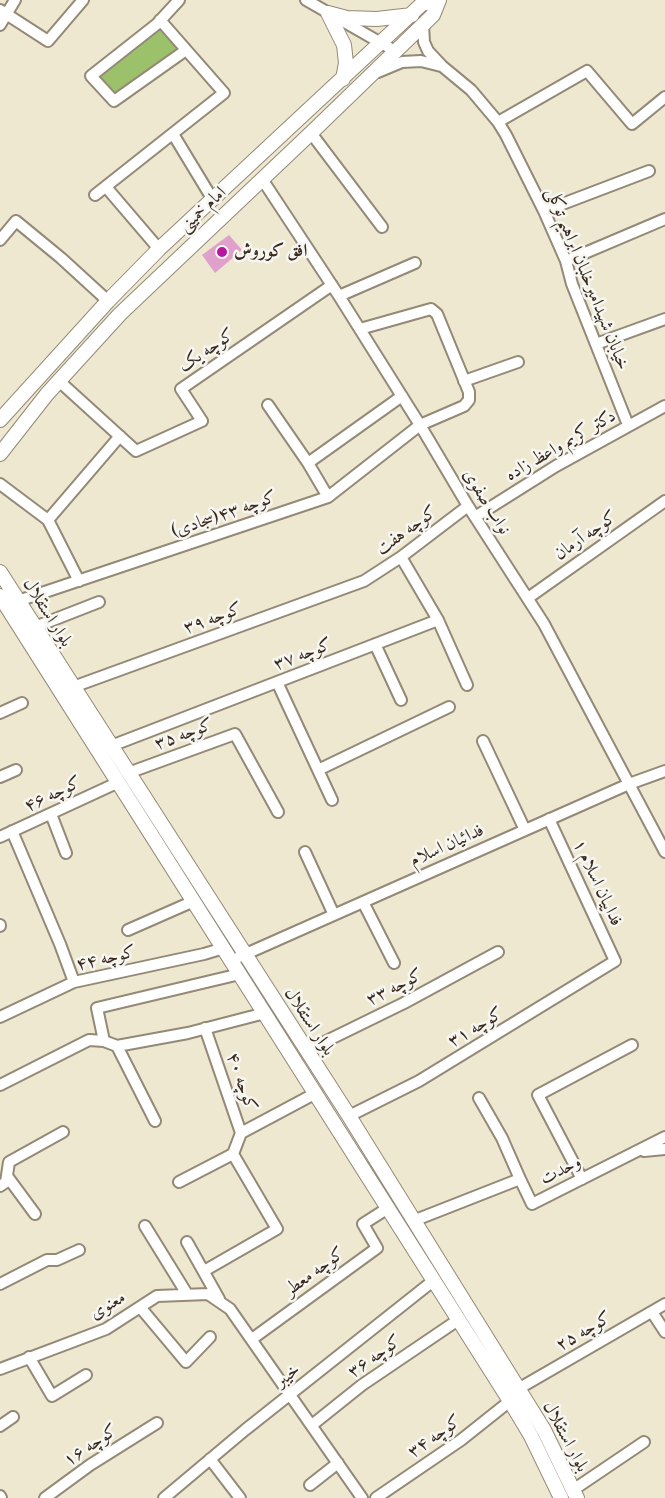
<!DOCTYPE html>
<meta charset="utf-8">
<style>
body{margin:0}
canvas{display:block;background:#eee8d0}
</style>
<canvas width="665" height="1498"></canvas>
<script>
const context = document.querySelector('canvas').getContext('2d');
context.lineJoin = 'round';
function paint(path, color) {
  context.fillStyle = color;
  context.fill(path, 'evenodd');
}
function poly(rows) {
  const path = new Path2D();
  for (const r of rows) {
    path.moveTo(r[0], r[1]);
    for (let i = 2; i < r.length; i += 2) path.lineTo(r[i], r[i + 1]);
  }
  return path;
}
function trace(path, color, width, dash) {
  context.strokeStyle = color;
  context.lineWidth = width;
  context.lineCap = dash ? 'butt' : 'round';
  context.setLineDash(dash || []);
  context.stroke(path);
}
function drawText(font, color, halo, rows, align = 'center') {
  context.font = font + ' "Libre Bodoni",Amiri,serif';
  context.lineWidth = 5;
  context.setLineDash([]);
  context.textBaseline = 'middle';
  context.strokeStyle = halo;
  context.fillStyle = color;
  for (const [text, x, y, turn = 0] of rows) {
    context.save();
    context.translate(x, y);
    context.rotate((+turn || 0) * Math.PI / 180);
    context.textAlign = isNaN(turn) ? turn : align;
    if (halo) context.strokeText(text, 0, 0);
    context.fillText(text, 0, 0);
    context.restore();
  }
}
paint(poly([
 [157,24,186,50,114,101,91,76]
]), '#9cc16b');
paint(poly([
 [229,235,242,250,215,273,202,255]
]), '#e0a0cc');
const minor = poly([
 [179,0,157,24,91,76,114,101,186,50],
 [306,0,395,51],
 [0,10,48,41,83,0],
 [0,25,15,0],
 [423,25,424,42,428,51,442,66,471,90,498,122,506,135,544,211,566,261,572,284,628,425],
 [378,72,402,62,421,61,441,66],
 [498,122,587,71,632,124,665,97],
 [311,133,382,227],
 [173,134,213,200],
 [262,179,339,296,420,425,468,506,544,624,665,852],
 [106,187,159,249],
 [95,195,224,93,160,20],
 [544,211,649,171],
 [0,240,16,221,61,258,108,301],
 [566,261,665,219],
 [339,296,415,263],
 [596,344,665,319],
 [59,381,136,451,202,421,181,389,332,285],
 [464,381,518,362],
 [268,405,308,463,328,497],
 [308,463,402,396],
 [0,484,48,520,79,581],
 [475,517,556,466,665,406],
 [48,520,120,436],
 [528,598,665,501],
 [18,601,328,497,420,425,464,406,469,400,469,392,437,314,431,309,360,329],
 [438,620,467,685],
 [35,627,99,602],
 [375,644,401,700],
 [277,682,332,800],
 [73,687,364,581,401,557,468,506],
 [0,713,22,703],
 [483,741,525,830],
 [111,746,438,620,401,557],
 [318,770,449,707],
 [128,773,235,734,278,812],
 [0,777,16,770],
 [51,814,66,853],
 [12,831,60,944,74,982],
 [0,837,119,782],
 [305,852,334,915],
 [363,902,394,963],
 [0,925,0,926],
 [128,930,194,901],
 [239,957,629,784,665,771],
 [0,1017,74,982,204,954,224,948],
 [205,1028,241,1133,316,1093],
 [104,1041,97,1008,240,974],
 [117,1046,155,1121],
 [306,1051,404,1003,498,952],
 [0,1085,89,1040,104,1041,117,1046,188,1033,265,1013],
 [479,1098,502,1138,520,1179],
 [349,1116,419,1081,615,961,549,819],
 [644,1151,665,1149],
 [7,1176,35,1214],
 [582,1179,538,1095,632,1045],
 [179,1182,233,1154],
 [0,1186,6,1182,9,1162,63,1132],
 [413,1221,520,1179,532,1204,665,1137],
 [145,1226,187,1294],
 [187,1242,219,1299],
 [204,1271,277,1229,233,1154,241,1133],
 [0,1284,47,1260,57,1260,79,1250],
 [140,1307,186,1362,210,1337],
 [652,1312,665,1332],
 [252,1339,377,1248,363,1224,388,1208],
 [29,1357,52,1396,86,1375],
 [0,1369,106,1329,157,1296,208,1294,230,1309,362,1498],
 [518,1389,665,1304],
 [312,1425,362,1385,458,1320],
 [0,1426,13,1417],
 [210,1459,240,1498],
 [310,1485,338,1463],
 [573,1490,644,1442],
 [0,1496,1,1498],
 [45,1498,90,1465,157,1423],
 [164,1498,245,1430,433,1281],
 [376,1498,461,1440,510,1401]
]);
const major = poly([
 [328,13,347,18,377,19,412,15],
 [328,13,344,45,346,63,343,79],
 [0,420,108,301,159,249,422,4,435,0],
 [0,454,47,394,120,314,311,133,433,15,439,0],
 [0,572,349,1116,544,1430,577,1498],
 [0,596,510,1401,531,1436,561,1498]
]);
trace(minor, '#948977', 14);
trace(major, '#948977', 16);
trace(minor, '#fff', 10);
trace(major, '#fff', 14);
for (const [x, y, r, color] of [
 [222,252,6,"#b5179e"]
]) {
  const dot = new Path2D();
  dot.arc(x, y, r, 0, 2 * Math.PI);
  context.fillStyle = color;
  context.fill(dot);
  trace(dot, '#f6f6f2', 2);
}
drawText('18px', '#3b2a1e', '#f6f6f2', [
 ["امام خمینی",203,210,-43],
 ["خیابان شهیدامیرخلبان ابراهیم توکلی",587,279,68],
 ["کوچه یک",207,351,-34],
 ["دکتر کریم واعظ زاده",561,446,-30],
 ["نواب صفوی",486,502,58],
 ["کوچه ۴۳(سجادی)",224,515,-19],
 ["کوچه هفت",407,531,-36],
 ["کوچه آرمان",586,536,-35],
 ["بلوار استقلال",47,613,58],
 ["کوچه ۳۹",213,619,-20],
 ["کوچه ۳۷",303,655,-21],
 ["کوچه ۳۵",184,735,-20],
 ["کوچه ۴۶",53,795,-25],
 ["فدائیان اسلام",447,846,-24],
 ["فداییان اسلام ۱",597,883,65],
 ["کوچه ۴۴",106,959,-13],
 ["کوچه ۳۳",395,988,-27],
 ["بلوار استقلال",309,1022,57],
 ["کوچه ۳۱",476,1028,-31],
 ["کوچه ۴۰",241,1082,71],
 ["وحدت",561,1171,-27],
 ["کوچه معطر",315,1272,-36],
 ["معنوی",108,1306,-30],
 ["کوچه ۲۵",584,1332,-30],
 ["کوچه ۳۶",375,1357,-35],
 ["خیبر",288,1376,-39],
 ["کوچه ۳۴",435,1437,-35],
 ["بلوار استقلال",565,1437,62],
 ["کوچه ۱۶",91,1446,-34]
]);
drawText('bold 18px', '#3b2a1e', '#f6f6f2', [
 ["افق کوروش",234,252]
], 'left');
</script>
